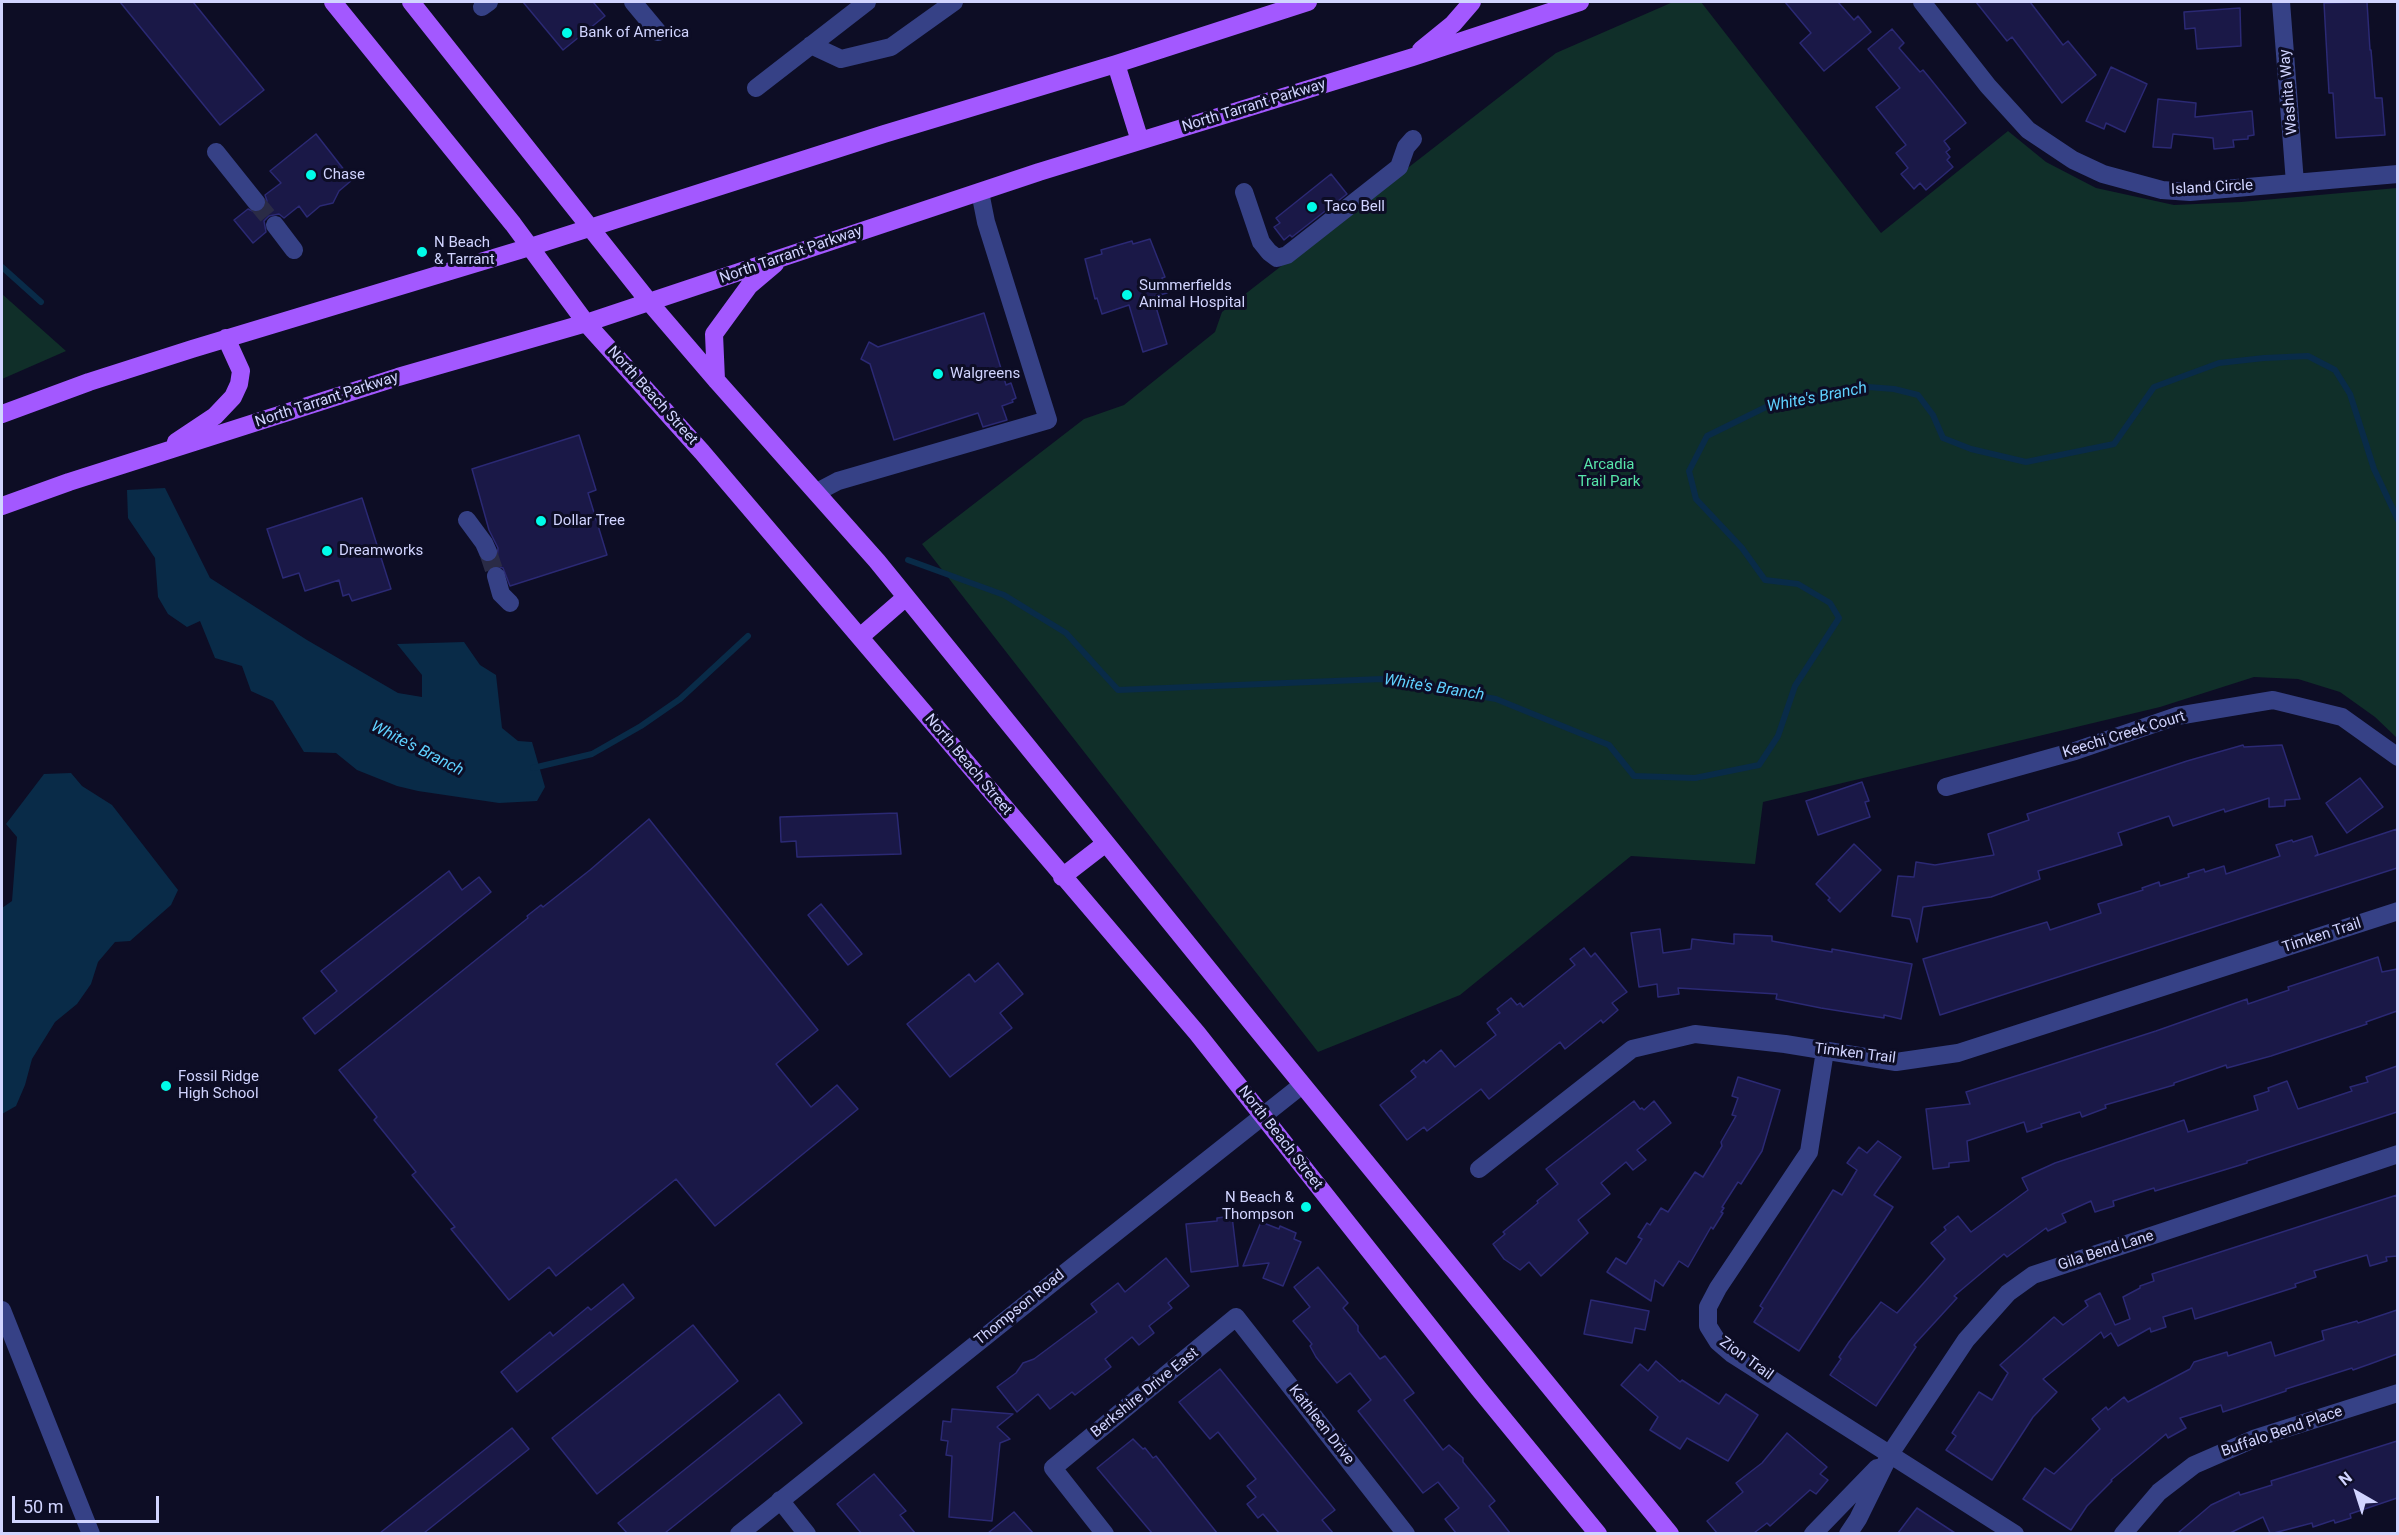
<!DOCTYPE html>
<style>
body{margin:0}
#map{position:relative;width:2399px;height:1535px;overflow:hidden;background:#0d0d25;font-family:Roboto,sans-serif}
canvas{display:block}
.frame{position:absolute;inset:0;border:3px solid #d1d4ff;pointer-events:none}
.north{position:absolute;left:2327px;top:1463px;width:60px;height:60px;-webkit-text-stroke:4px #0d0d25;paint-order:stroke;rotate:321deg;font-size:16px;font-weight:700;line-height:24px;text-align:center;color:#d1d4ff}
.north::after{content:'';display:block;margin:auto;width:21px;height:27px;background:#d1d4ff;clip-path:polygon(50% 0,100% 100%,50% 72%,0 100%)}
.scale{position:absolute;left:12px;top:1496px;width:147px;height:27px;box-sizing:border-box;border:3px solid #d1d4ff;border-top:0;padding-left:8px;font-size:18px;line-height:21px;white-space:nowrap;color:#d1d4ff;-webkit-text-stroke:4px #0d0d25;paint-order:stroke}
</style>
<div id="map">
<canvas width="2399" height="1535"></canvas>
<div class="frame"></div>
<div class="north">N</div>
<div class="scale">50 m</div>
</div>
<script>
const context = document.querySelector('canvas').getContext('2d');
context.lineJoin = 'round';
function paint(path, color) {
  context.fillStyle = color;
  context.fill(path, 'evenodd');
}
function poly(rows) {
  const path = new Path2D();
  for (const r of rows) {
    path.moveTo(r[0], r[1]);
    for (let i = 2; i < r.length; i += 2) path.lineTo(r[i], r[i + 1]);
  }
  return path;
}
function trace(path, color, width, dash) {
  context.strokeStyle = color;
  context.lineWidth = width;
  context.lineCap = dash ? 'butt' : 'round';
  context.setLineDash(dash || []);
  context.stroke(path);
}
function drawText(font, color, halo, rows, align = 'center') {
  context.font = font + ' Roboto,sans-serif';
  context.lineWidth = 6;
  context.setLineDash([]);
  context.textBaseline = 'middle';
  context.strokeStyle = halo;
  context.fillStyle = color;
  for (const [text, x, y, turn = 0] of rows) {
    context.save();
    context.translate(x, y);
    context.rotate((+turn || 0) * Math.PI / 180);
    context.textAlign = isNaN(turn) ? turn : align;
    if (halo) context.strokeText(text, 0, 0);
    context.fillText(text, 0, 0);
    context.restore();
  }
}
paint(poly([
 [1673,2,1701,2,1881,233,2008,131,2046,162,2096,188,2174,205,2241,202,2397,188,2397,738,2375,717,2340,692,2298,679,2254,677,2160,707,1763,802,1755,864,1631,856,1460,995,1318,1052,922,544,1084,419,1124,405,1215,332,1222,312,1556,53],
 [2,294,66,351,2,379]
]), '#102f29');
paint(poly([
 [165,488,210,578,307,640,398,693,422,697,422,675,397,644,464,642,480,665,496,675,502,728,518,741,532,742,545,787,537,801,499,803,418,791,397,786,357,770,336,753,304,752,273,701,251,691,242,666,215,658,200,621,187,627,168,614,158,597,155,558,128,518,127,490],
 [71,773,82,786,112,805,178,890,171,905,130,941,115,942,98,962,91,984,77,1004,55,1022,32,1059,25,1085,16,1106,2,1114,2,938,3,936,2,908,12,901,17,837,6,824,44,774]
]), '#092b48');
trace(poly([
 [2,267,41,302],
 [908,560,1004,595,1066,633,1118,690,1382,679,1496,699,1609,745,1634,776,1695,778,1759,765,1778,736,1795,686,1839,618,1830,603,1798,584,1765,580,1742,548,1696,499,1689,471,1707,436,1768,406,1868,387,1894,389,1918,395,1933,415,1943,438,1971,449,2026,462,2114,444,2154,387,2219,363,2264,358,2308,356,2335,370,2350,394,2374,469,2398,520],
 [533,768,592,754,641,726,680,699,748,636]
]), '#092b48', 6);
const building = poly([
 [120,2,193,2,264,90,220,125,120,2],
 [523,2,593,2,605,16,563,50,523,2],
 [1785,2,1838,2,1854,20,1858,16,1871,32,1824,71,1800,43,1811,33,1785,2],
 [1976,2,2030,2,2063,45,2068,41,2096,75,2062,103,2012,37,2007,41,1976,2],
 [2367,2,2370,50,2371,50,2375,98,2382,98,2385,135,2336,138,2333,93,2329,93,2324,3,2367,2],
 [2240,8,2241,46,2197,49,2195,28,2185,29,2184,12,2240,8],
 [1892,29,1904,43,1899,48,1920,72,1923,70,1928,76,1966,123,1944,141,1950,149,1946,152,1950,157,1947,160,1953,167,1926,190,1920,183,1914,189,1901,174,1908,168,1896,153,1906,145,1876,107,1900,88,1868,49,1892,29],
 [2111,67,2147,84,2125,132,2106,123,2104,129,2086,121,2111,67],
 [2158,99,2196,103,2195,117,2252,111,2254,135,2248,136,2248,139,2233,140,2234,147,2214,149,2213,138,2173,134,2171,148,2153,147,2158,99],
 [316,134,352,180,339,191,333,203,320,206,307,217,299,206,284,218,279,214,269,216,264,221,266,232,253,243,234,220,248,209,257,213,263,210,267,201,265,195,281,183,270,171,316,134],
 [1331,174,1347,194,1292,237,1290,235,1284,240,1274,227,1280,223,1276,218,1331,174],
 [1150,239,1165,277,1162,278,1167,293,1153,297,1167,344,1143,352,1129,305,1102,314,1097,298,1095,299,1085,259,1102,254,1101,250,1132,241,1133,244,1150,239],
 [984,313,1006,385,1011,383,1016,398,1012,400,1013,402,1002,406,1007,420,983,427,978,413,894,440,870,364,861,359,869,342,878,347,984,313],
 [579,435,596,490,588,493,607,555,510,586,503,568,494,565,487,569,485,563,492,562,497,559,498,548,489,530,472,469,579,435],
 [362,498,391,589,352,601,349,594,343,596,339,580,305,591,299,573,283,578,267,529,362,498],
 [2243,745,2244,747,2282,745,2300,799,2285,800,2285,806,2269,807,2269,798,2225,812,2224,809,2173,826,2169,816,2118,833,2122,845,2038,871,2040,879,1991,897,1923,907,1917,942,1910,919,1892,916,1898,876,1914,877,1916,862,1935,865,1994,855,1988,834,2029,820,2027,814,2187,761,2243,745],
 [2360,778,2383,807,2347,833,2326,803,2360,778],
 [1862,782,1869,801,1865,802,1870,817,1818,835,1806,801,1862,782],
 [897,813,901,854,797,857,796,841,781,842,780,817,897,813],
 [649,819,818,1030,776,1064,811,1107,837,1085,858,1109,715,1226,676,1179,556,1276,549,1267,509,1300,451,1229,455,1227,412,1175,416,1172,374,1120,377,1117,339,1070,528,918,527,916,541,905,543,907,590,870,649,819],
 [2397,829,2397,868,1940,1015,1923,959,2047,922,2050,930,2101,913,2098,904,2143,890,2142,888,2159,882,2160,886,2189,877,2188,874,2204,869,2205,872,2224,866,2226,874,2280,856,2276,845,2292,840,2293,842,2312,836,2318,854,2315,856,2397,829],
 [1854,844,1881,870,1840,912,1828,900,1830,898,1816,884,1854,844],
 [449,871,462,890,479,877,491,892,315,1034,303,1018,337,991,321,971,449,871],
 [821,904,862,954,848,965,808,915,821,904],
 [1660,929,1663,953,1691,949,1692,939,1734,944,1734,934,1772,936,1772,941,1832,952,1832,949,1912,964,1901,1019,1884,1015,1884,1018,1821,1008,1776,999,1777,994,1678,988,1679,994,1658,997,1657,984,1639,987,1631,933,1660,929],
 [1584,948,1591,957,1595,953,1627,992,1612,1003,1618,1010,1603,1023,1601,1020,1565,1049,1560,1042,1489,1099,1481,1089,1427,1131,1424,1127,1407,1140,1380,1105,1416,1077,1411,1071,1424,1060,1426,1063,1441,1050,1455,1067,1496,1035,1487,1023,1500,1013,1497,1009,1511,998,1517,1005,1520,1003,1523,1007,1575,965,1570,959,1584,948],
 [2378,957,2382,972,2397,969,2397,1011,2366,1022,2367,1024,2271,1056,2227,1068,2226,1065,2174,1083,2174,1085,2105,1105,2106,1108,2082,1117,2080,1112,2041,1124,2042,1127,2027,1132,2024,1122,1967,1141,1969,1161,1949,1163,1949,1167,1933,1169,1926,1109,1970,1104,1966,1092,2156,1031,2247,999,2248,1004,2289,990,2288,987,2378,957],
 [998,963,1023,994,1000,1013,1012,1028,950,1077,907,1024,969,974,975,982,998,963],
 [2397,1066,2397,1112,2247,1161,2247,1163,2155,1191,2154,1188,2113,1201,2114,1206,2095,1212,2091,1201,2062,1214,2066,1222,2048,1231,2046,1228,2007,1257,2004,1254,1954,1296,1957,1298,1914,1345,1916,1347,1876,1406,1830,1375,1841,1359,1839,1357,1849,1342,1881,1302,1897,1313,1945,1259,1931,1243,1946,1230,1944,1227,1958,1216,1971,1232,2028,1190,2022,1178,2055,1163,2184,1120,2188,1132,2258,1110,2254,1096,2269,1091,2268,1088,2287,1081,2298,1109,2352,1091,2350,1087,2368,1082,2366,1077,2397,1066],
 [1738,1077,1780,1090,1762,1151,1741,1184,1738,1182,1722,1207,1724,1208,1721,1212,1723,1213,1713,1229,1711,1227,1688,1267,1679,1261,1663,1286,1655,1280,1651,1301,1607,1272,1616,1258,1626,1264,1642,1239,1638,1237,1647,1223,1650,1225,1661,1208,1668,1212,1695,1172,1703,1177,1722,1146,1721,1142,1736,1116,1732,1115,1738,1098,1732,1096,1738,1077],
 [1634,1101,1640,1109,1642,1108,1644,1110,1654,1101,1671,1123,1637,1150,1646,1160,1633,1170,1626,1162,1601,1183,1610,1194,1578,1220,1588,1233,1541,1276,1529,1262,1520,1270,1504,1259,1493,1244,1505,1234,1503,1232,1538,1203,1537,1201,1558,1184,1546,1169,1634,1101],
 [1878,1141,1901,1157,1874,1195,1893,1207,1799,1351,1754,1322,1763,1308,1760,1306,1833,1190,1842,1195,1857,1170,1847,1163,1859,1147,1867,1153,1878,1141],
 [2397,1195,2397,1256,2386,1257,2387,1261,2370,1266,2367,1255,2314,1271,2316,1277,2295,1284,2296,1287,2195,1319,2192,1308,2163,1317,2166,1327,2151,1332,2150,1328,2118,1346,2111,1333,2104,1338,2101,1332,2043,1379,2057,1392,2033,1417,1992,1480,1946,1450,1956,1436,1952,1433,1979,1392,1992,1400,2008,1373,2000,1365,2054,1317,2063,1325,2088,1306,2085,1301,2100,1293,2115,1325,2130,1319,2123,1297,2140,1288,2140,1286,2154,1281,2152,1274,2397,1195],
 [1232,1216,1238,1266,1191,1272,1186,1224,1217,1221,1217,1218,1232,1216],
 [1261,1222,1279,1229,1280,1226,1296,1233,1294,1239,1301,1242,1283,1286,1263,1278,1269,1263,1243,1266,1261,1222],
 [1166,1258,1189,1286,1168,1303,1172,1308,1149,1326,1154,1333,1139,1345,1132,1337,1105,1359,1111,1367,1075,1395,1072,1392,1050,1409,1038,1394,1017,1412,997,1387,1016,1373,1023,1363,1034,1359,1097,1312,1091,1304,1118,1283,1125,1292,1166,1258],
 [1318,1267,1348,1303,1343,1308,1358,1326,1358,1331,1380,1359,1385,1356,1414,1393,1404,1400,1443,1450,1449,1445,1463,1458,1463,1462,1495,1501,1489,1506,1510,1533,1456,1533,1445,1519,1459,1508,1438,1482,1423,1493,1358,1411,1371,1400,1350,1373,1337,1383,1316,1357,1310,1346,1312,1344,1293,1321,1310,1307,1294,1287,1318,1267],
 [623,1284,634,1298,517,1392,501,1372,550,1332,553,1336,588,1307,591,1310,623,1284],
 [1591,1300,1649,1311,1645,1330,1635,1328,1632,1343,1584,1334,1591,1300],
 [2397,1310,2397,1354,2370,1364,2353,1370,2352,1368,2286,1389,2286,1391,2223,1412,2221,1405,2180,1418,2186,1428,2168,1438,2166,1434,2111,1480,2112,1481,2087,1506,2071,1530,2023,1499,2045,1468,2054,1474,2100,1429,2092,1419,2106,1407,2108,1410,2124,1397,2128,1402,2190,1369,2194,1362,2227,1352,2228,1356,2271,1342,2275,1356,2324,1340,2322,1331,2357,1321,2358,1323,2397,1310],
 [693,1325,738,1381,597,1494,552,1438,693,1325],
 [1656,1361,1680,1382,1682,1380,1719,1404,1726,1394,1758,1415,1728,1461,1687,1438,1680,1449,1650,1430,1658,1417,1621,1385,1640,1364,1648,1371,1656,1361],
 [1220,1369,1335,1510,1322,1520,1333,1533,1279,1533,1263,1514,1258,1518,1247,1504,1256,1497,1247,1486,1256,1479,1218,1432,1210,1439,1179,1402,1220,1369],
 [779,1394,802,1423,665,1533,627,1533,618,1523,779,1394],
 [952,1409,1013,1414,997,1427,1010,1439,1000,1443,992,1521,949,1517,952,1456,946,1455,948,1441,941,1440,943,1421,951,1422,952,1409],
 [512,1428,529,1449,424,1533,380,1533,512,1428],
 [1787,1433,1827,1467,1820,1474,1828,1480,1816,1494,1810,1490,1770,1526,1767,1523,1754,1533,1717,1533,1707,1521,1743,1492,1736,1483,1762,1463,1787,1433],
 [1133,1439,1143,1449,1145,1448,1153,1458,1156,1456,1217,1533,1152,1533,1097,1468,1133,1439],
 [2397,1441,2397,1498,2350,1514,2351,1518,2335,1523,2334,1520,2313,1527,2312,1523,2274,1533,2270,1533,2263,1517,2230,1533,2178,1533,2211,1505,2239,1492,2240,1495,2272,1485,2271,1481,2397,1441],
 [874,1474,906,1511,900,1515,915,1533,861,1533,837,1504,874,1474],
 [1917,1508,1955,1533,1898,1533,1917,1508],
 [1014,1512,1033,1533,988,1533,1014,1512]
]);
paint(building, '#1a1847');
trace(building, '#2b2974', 1.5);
trace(poly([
 [256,202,275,225],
 [488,552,496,576]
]), '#2a2b46', 18, [18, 9]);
trace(poly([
 [633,2,658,32],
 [1922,2,1988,86,2028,130,2073,160,2103,174,2162,190,2190,192,2398,174],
 [2281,2,2295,183],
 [482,7,489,2],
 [811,45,841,59,891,47,954,2],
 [756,88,867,2],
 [216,152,256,202],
 [1244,192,1261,242,1269,252,1277,258,1287,255,1399,167,1406,147,1413,139],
 [275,225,294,250],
 [817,492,838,481,1048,420,986,222,980,192],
 [467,520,484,543,488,552],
 [496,576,501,594,510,603],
 [1946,787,2075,751,2177,716,2273,700,2342,717,2398,757],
 [1825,1051,1809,1152,1718,1288,1708,1307,1708,1326,1718,1342,1732,1354,2015,1534],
 [1479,1169,1632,1049,1695,1034,1785,1044,1896,1062,1958,1053,2398,911],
 [2,1310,91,1534],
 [780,1500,807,1534],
 [739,1534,1066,1272,1302,1085],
 [1105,1534,1053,1468,1236,1317,1406,1534],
 [1813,1534,1877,1468],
 [1848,1534,1858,1519,1890,1454,1966,1340,2008,1293,2033,1275,2398,1154],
 [2123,1534,2159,1492,2194,1465,2256,1438,2398,1393]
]), '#364186', 18);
trace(poly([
 [333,2,513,224,586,323,702,452,1197,1033,1479,1389,1598,1534],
 [411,2,650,303,716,380,877,561,1252,1023,1670,1534],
 [1421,50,1453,24,1472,2],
 [1116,64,1140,141],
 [716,380,714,334,749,286,775,264],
 [2,414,89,382,192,349,530,247,884,134,1116,64,1308,2],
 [176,442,215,416,233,397,239,384,241,371,226,338],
 [2,506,69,482,398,377,586,323,1039,172,1413,57,1580,2],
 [860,637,906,597],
 [1062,877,1106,843]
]), '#a358ff', 18);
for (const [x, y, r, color] of [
 [567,33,6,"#00fce9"],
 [311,175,6,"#00fce9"],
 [1312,207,6,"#00fce9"],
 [422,252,6,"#00fce9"],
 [1127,295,6,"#00fce9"],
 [938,374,6,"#00fce9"],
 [541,521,6,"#00fce9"],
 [327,551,6,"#00fce9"],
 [166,1086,6,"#00fce9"],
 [1306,1207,6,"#00fce9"]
]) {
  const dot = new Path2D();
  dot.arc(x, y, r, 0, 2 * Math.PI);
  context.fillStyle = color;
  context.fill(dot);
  trace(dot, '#0d0d25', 2);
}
drawText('15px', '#d1d4ff', '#0d0d25', [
 ["Bank of America",579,33],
 ["Chase",323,175],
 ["Taco Bell",1324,207],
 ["N Beach",434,243],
 ["& Tarrant",434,260],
 ["Summerfields",1139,286],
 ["Animal Hospital",1139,303],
 ["Walgreens",950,374],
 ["Dollar Tree",553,521],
 ["Dreamworks",339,551],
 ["Fossil Ridge",178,1077],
 ["High School",178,1094],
 ["N Beach &",1294,1198,"right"],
 ["Thompson",1294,1215,"right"]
], 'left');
drawText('15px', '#d1d4ff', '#0d0d25', [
 ["Washita Way",2289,92,-95],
 ["North Tarrant Parkway",1254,106,-17],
 ["Island Circle",2212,188,-3],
 ["North Tarrant Parkway",791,255,-19],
 ["North Beach Street",652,396,48],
 ["North Tarrant Parkway",327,400,-18],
 ["Keechi Creek Court",2124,735,-17],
 ["North Beach Street",968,765,50],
 ["Timken Trail",2322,936,-18],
 ["Timken Trail",1855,1054,7],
 ["North Beach Street",1280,1138,52],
 ["Gila Bend Lane",2106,1251,-18],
 ["Thompson Road",1020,1308,-39],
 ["Zion Trail",1746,1359,36],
 ["Berkshire Drive East",1145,1393,-39],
 ["Kathleen Drive",1321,1425,52],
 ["Buffalo Bend Place",2282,1432,-19]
]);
drawText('15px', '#57e5a9', '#0d0d25', [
 ["Arcadia",1609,465],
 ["Trail Park",1609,482]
]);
drawText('italic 16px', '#5fd1ff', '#0d0d25', [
 ["White's Branch",1817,398,-11],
 ["White's Branch",1434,688,9],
 ["White's Branch",417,749,27]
]);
</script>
